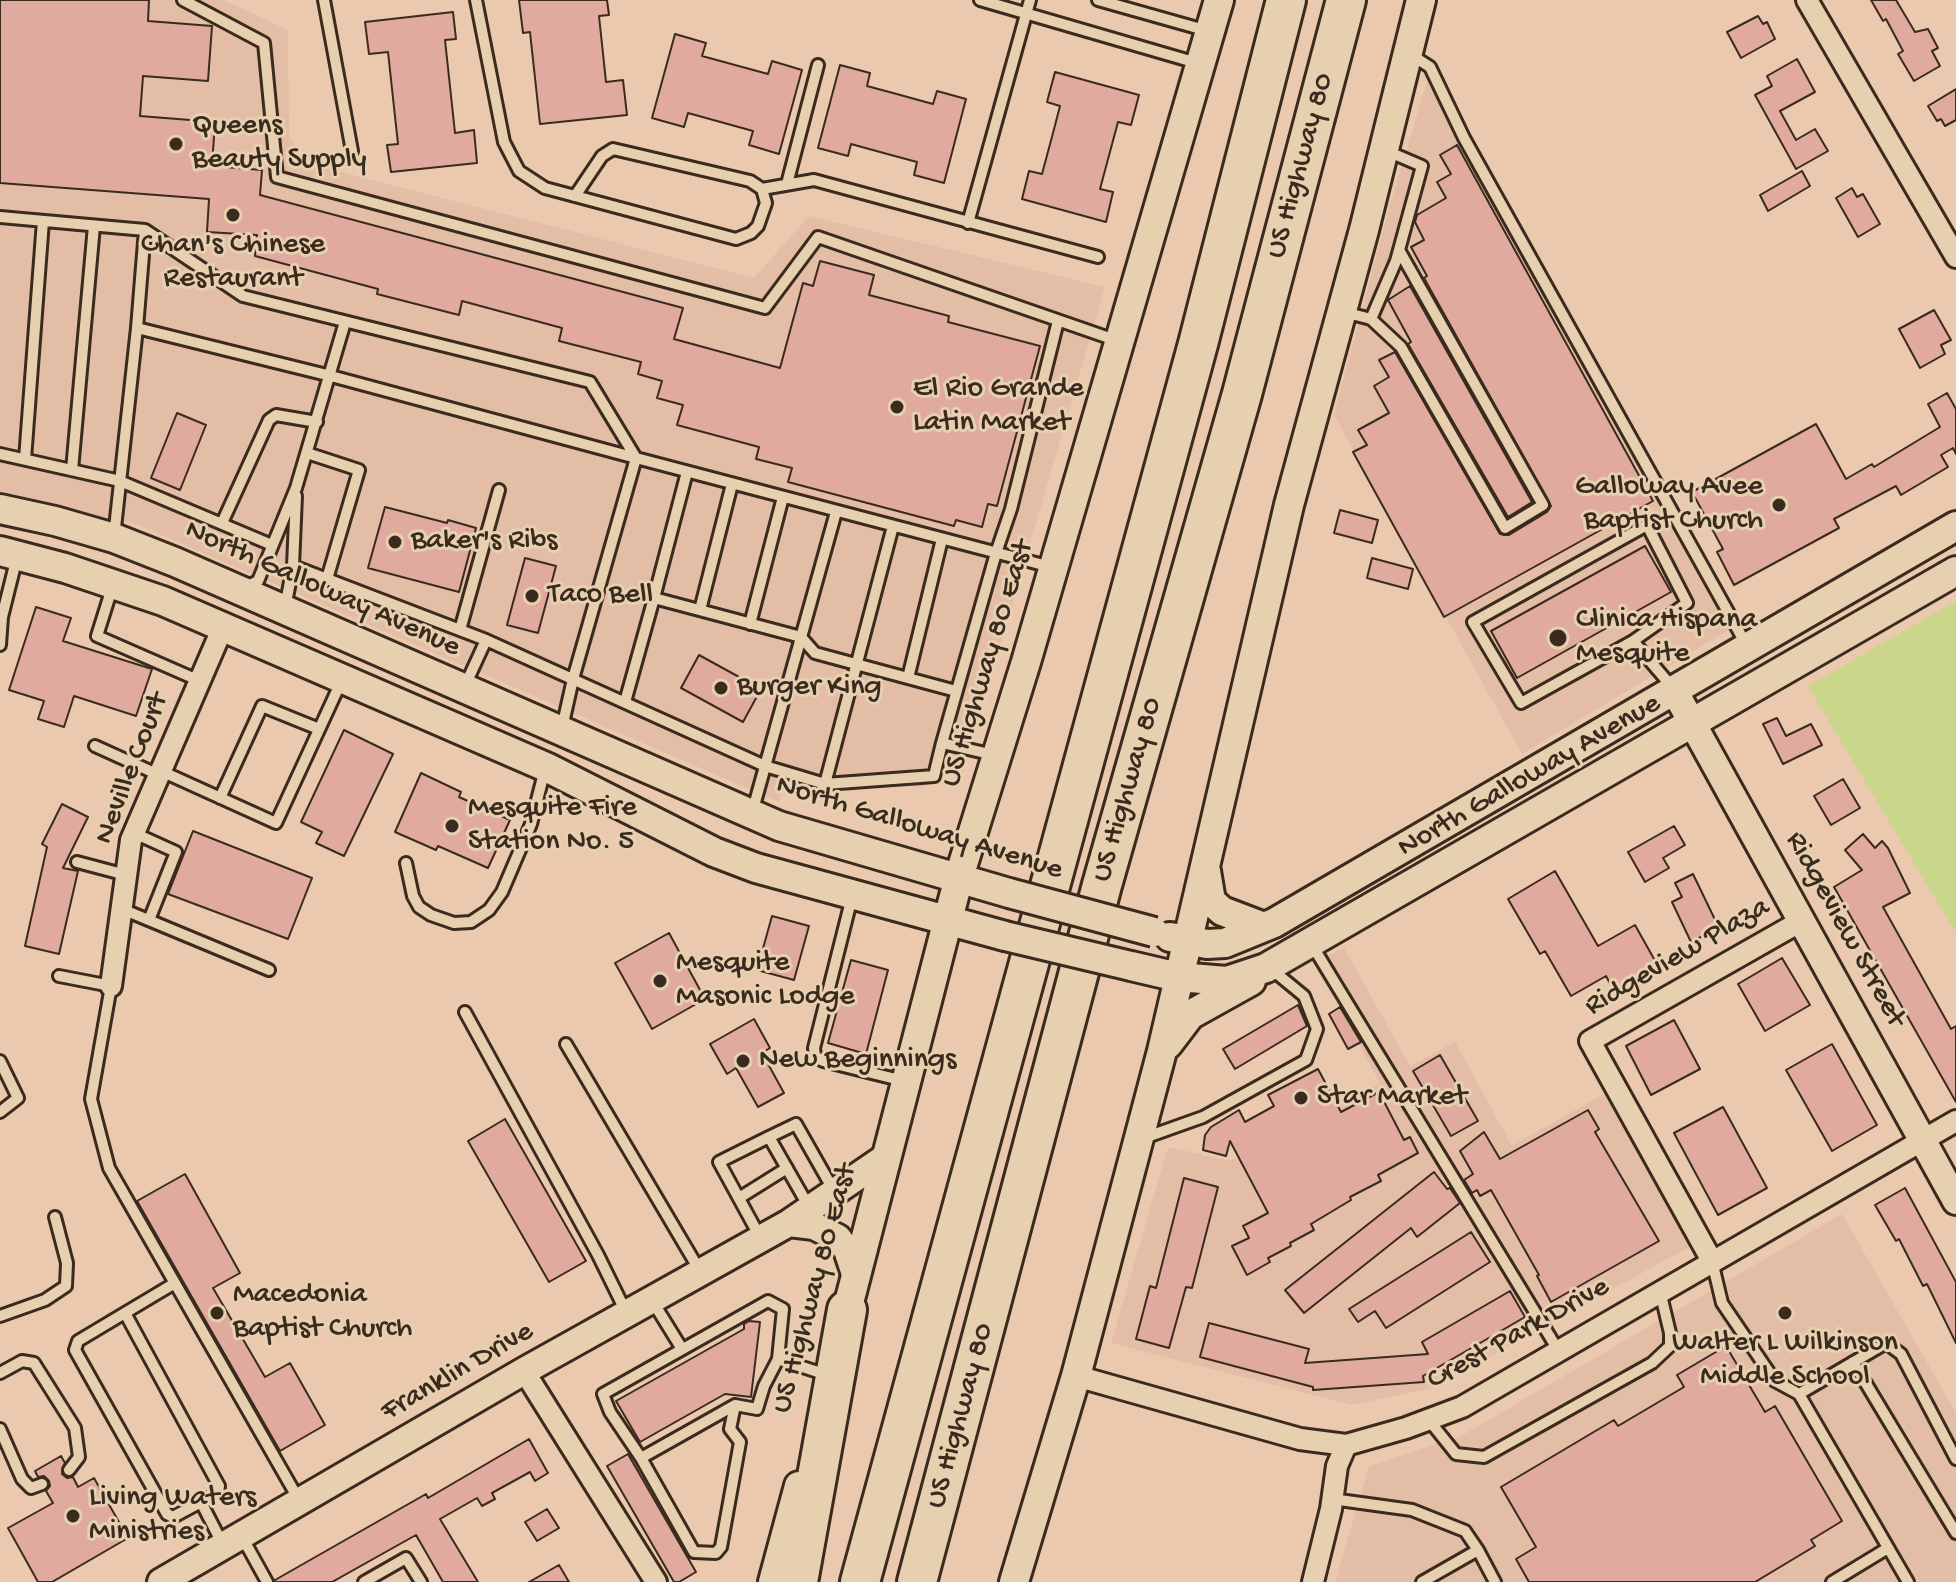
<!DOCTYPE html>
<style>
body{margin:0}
canvas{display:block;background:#eac9ae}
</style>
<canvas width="1956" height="1582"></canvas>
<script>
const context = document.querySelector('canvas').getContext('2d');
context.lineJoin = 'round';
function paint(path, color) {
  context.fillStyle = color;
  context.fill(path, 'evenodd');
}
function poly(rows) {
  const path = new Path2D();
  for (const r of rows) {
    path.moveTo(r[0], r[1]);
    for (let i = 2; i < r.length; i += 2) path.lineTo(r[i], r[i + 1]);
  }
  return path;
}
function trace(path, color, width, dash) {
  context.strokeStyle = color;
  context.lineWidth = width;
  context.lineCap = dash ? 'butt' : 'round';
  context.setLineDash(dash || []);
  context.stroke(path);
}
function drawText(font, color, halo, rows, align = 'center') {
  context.font = font + ' "Gochi Hand",sans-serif';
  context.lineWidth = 6;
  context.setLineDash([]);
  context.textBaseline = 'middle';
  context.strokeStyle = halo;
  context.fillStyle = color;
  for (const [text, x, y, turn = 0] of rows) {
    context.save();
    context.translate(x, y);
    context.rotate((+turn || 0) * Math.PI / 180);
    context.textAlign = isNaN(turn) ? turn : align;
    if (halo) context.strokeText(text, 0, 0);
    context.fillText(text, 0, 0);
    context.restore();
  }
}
paint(poly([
 [0,0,224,0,288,30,289,136,306,163,754,278,809,216,1105,287,963,773,952,770,923,787,785,785,779,802,136,524,0,496],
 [1428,78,1735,626,1522,754,1334,415,1391,201],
 [1344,948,1410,1066,1455,1042,1512,1146,1604,1094,1691,1246,1433,1388,1352,1405,1111,1343,1168,1147,1230,1161,1380,1083,1314,963],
 [1842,1214,1956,1413,1956,1582,1335,1582,1369,1466,1461,1436]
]), '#e4bda7');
paint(poly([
 [1956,601,1956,933,1808,686]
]), '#cad689');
const building = poly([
 [0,0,149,0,148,21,212,26,208,81,143,76,140,116,215,122,212,166,262,170,260,195,683,308,674,339,780,368,803,283,813,286,820,261,874,275,869,295,949,316,948,322,1040,346,997,506,988,504,982,527,956,520,954,526,788,482,792,468,756,459,759,447,677,425,683,405,657,398,662,381,638,374,641,362,559,341,562,328,462,301,459,315,377,294,378,289,255,256,257,235,207,232,209,199,0,183,0,0],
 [519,0,607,0,609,15,599,16,606,82,623,80,627,115,540,124,530,32,523,33,519,0],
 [1871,0,1896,0,1915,32,1928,29,1938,48,1932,51,1940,66,1914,81,1898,54,1903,51,1886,19,1883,21,1871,0],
 [453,12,456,39,445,40,455,133,474,130,477,163,391,172,387,145,398,144,388,52,369,54,365,22,453,12],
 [1758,16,1763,24,1767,22,1775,39,1741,58,1727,32,1758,16],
 [675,34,706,43,702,56,768,74,772,61,802,70,779,154,749,145,753,131,688,113,684,127,652,118,675,34],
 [1797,59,1815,92,1780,111,1796,140,1815,129,1828,151,1796,169,1755,95,1772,86,1767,76,1797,59],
 [840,65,870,73,867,86,893,93,933,104,937,91,966,99,944,183,914,175,917,162,891,155,851,144,848,156,818,148,840,65],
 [1055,72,1139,95,1131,125,1118,122,1100,189,1113,192,1106,222,1022,199,1029,171,1042,174,1053,133,1060,106,1047,102,1055,72],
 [1956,89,1956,120,1945,126,1941,119,1937,121,1928,106,1956,89],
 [1457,145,1653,501,1444,617,1353,452,1367,445,1358,430,1389,413,1374,386,1389,377,1379,360,1395,352,1500,534,1509,535,1547,512,1551,506,1424,278,1427,276,1411,247,1424,240,1415,222,1417,215,1446,198,1437,182,1451,174,1440,155,1457,145],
 [1802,171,1810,186,1768,211,1760,195,1802,171],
 [1852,188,1857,197,1863,194,1880,224,1858,237,1836,198,1852,188],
 [1410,286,1532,502,1508,517,1408,344,1411,342,1388,300,1410,286],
 [1934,310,1951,340,1941,345,1945,354,1920,368,1899,329,1934,310],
 [1947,393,1956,409,1956,454,1953,448,1941,455,1948,467,1901,495,1896,486,1834,519,1839,528,1734,585,1717,552,1723,549,1692,492,1816,424,1846,479,1872,464,1874,467,1940,427,1928,404,1947,393],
 [177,413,206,425,180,490,151,478,177,413],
 [385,507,447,523,448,520,476,528,459,592,368,568,385,507],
 [1340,510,1378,520,1372,543,1334,533,1340,510],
 [1645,546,1671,592,1517,678,1491,631,1645,546],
 [525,558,556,566,538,633,507,625,525,558],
 [1372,558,1413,569,1408,589,1367,578,1372,558],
 [36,607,71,618,63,641,152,669,136,716,74,696,64,727,38,719,44,701,9,690,36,607],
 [699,655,761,689,743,722,681,688,699,655],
 [1777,718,1786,736,1811,724,1822,745,1783,764,1763,724,1777,718],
 [344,730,393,754,344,856,316,843,322,832,301,822,344,730],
 [421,773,461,792,459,797,510,820,488,868,438,846,436,850,395,832,421,773],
 [1843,779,1860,808,1831,825,1814,796,1843,779],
 [62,804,88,817,63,868,78,871,59,954,25,946,47,847,42,844,62,804],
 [1674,826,1685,845,1663,858,1669,868,1645,882,1628,852,1674,826],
 [193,831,312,878,288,939,168,894,193,831],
 [1863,834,1875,848,1882,841,1888,848,1910,893,1883,907,1951,1029,1956,1026,1956,1102,1834,887,1862,870,1845,850,1863,834],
 [1555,871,1598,946,1635,925,1658,966,1614,991,1606,976,1571,996,1545,951,1540,954,1508,899,1555,871],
 [1693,874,1719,928,1691,942,1672,902,1682,897,1675,883,1693,874],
 [772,916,809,926,794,980,757,970,772,916],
 [669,933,705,999,652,1029,615,963,669,933],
 [1782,958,1810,1005,1765,1031,1738,984,1782,958],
 [851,960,888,970,866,1054,828,1043,851,960],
 [1298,1005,1307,1026,1235,1069,1223,1049,1298,1005],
 [1340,1007,1361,1042,1348,1049,1329,1014,1340,1007],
 [754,1019,770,1048,762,1053,784,1093,758,1107,736,1068,727,1074,710,1044,754,1019],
 [1674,1020,1700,1069,1651,1095,1626,1046,1674,1020],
 [1832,1044,1877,1125,1832,1151,1786,1070,1832,1044],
 [1440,1055,1478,1121,1451,1136,1413,1071,1440,1055],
 [1318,1069,1341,1112,1379,1092,1404,1140,1410,1137,1418,1153,1378,1175,1381,1181,1350,1197,1351,1200,1311,1224,1314,1230,1290,1243,1291,1246,1268,1258,1270,1262,1247,1275,1232,1246,1249,1238,1243,1226,1268,1213,1230,1141,1226,1156,1203,1150,1205,1135,1211,1127,1239,1110,1245,1122,1274,1106,1268,1095,1318,1069],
 [1723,1107,1767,1188,1718,1215,1674,1133,1723,1107],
 [1588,1110,1599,1129,1595,1132,1659,1241,1551,1302,1537,1276,1539,1275,1491,1190,1480,1196,1477,1190,1472,1193,1464,1180,1473,1174,1460,1151,1484,1132,1500,1159,1588,1110],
 [505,1119,586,1261,549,1282,468,1141,505,1119],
 [1434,1172,1447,1189,1450,1188,1460,1203,1417,1237,1411,1228,1304,1313,1285,1290,1434,1172],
 [185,1174,240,1273,213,1288,265,1377,290,1363,325,1425,280,1451,137,1201,185,1174],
 [1184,1178,1218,1187,1192,1288,1186,1287,1169,1348,1136,1339,1150,1286,1156,1288,1184,1178],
 [1905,1188,1956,1282,1956,1343,1927,1284,1923,1286,1899,1239,1896,1241,1875,1205,1905,1188],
 [1471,1232,1490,1262,1386,1328,1375,1311,1358,1322,1349,1309,1471,1232],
 [1510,1291,1525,1317,1423,1376,1424,1382,1313,1390,1313,1387,1200,1357,1209,1323,1309,1349,1305,1363,1428,1354,1422,1342,1510,1291],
 [749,1321,760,1322,751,1397,725,1394,640,1442,616,1401,744,1329,744,1324,749,1321],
 [1726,1346,1765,1412,1775,1406,1842,1521,1811,1540,1815,1546,1755,1582,1529,1582,1516,1559,1536,1547,1501,1487,1614,1420,1618,1426,1684,1387,1677,1375,1726,1346],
 [529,1439,548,1473,535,1481,530,1472,492,1493,495,1499,482,1506,477,1498,440,1519,478,1582,443,1582,416,1535,332,1582,275,1582,275,1580,426,1494,428,1498,529,1439],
 [628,1454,696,1572,679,1582,674,1582,607,1466,628,1454],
 [61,1456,65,1463,62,1474,67,1478,73,1477,78,1487,94,1478,128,1538,52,1582,38,1582,8,1528,53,1503,46,1491,50,1486,49,1481,44,1476,38,1477,35,1471,61,1456],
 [547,1509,559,1528,537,1541,525,1522,547,1509],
 [559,1565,569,1582,529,1582,559,1565]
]);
paint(building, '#e0aa9f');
trace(building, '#3b2a1e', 2);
const service = poly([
 [183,0,264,43,277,177,765,308,818,237,1118,341],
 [324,0,352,151],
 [476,0,504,142,519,171,545,188,736,239,751,233,758,226,766,203,762,189,750,181,613,149,602,156,575,196],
 [980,0,1197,63],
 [1098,0,1208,31],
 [1410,54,1430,67,1464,138,1747,646],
 [787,184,818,65],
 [762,189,814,180,1098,257],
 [0,217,145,230,243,296,590,382,636,458],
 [968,223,1030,0],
 [1344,312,1371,319,1396,261,1422,166,1387,151],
 [1371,319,1401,347,1505,528,1543,505,1399,250],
 [137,328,145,230],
 [307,453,359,470,327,579],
 [0,454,120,481,272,545],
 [25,459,43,221],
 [72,470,94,226],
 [222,523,269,420,276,415,317,422],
 [114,537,137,328,331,376,636,458],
 [293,566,486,640,464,688],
 [113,585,97,636,200,681],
 [244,588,258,581,296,488,345,322],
 [654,598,687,472],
 [285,608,293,566,296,496],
 [700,610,732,484],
 [750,624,783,497],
 [460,630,499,490],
 [486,640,765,766,825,784,934,776,942,743,994,755],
 [1633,641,1521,703,1473,622,1647,525,1687,603,1633,641,1673,688],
 [0,645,2,617,17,557],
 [908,678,942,539],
 [625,702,654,598,801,637,815,653,956,691],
 [562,728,573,679,636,458,1051,567],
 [942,743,996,553,1011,509,1058,321],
 [95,746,159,775],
 [161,771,276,823,341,682],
 [825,784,893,526],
 [220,798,262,706,319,729],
 [752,813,836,512],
 [134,833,176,852,149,920],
 [77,862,126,875],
 [406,863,413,896,419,907,431,915,454,923,471,922,489,910,502,892,531,824,545,769],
 [852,897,814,1048,815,1056,823,1061,904,1081],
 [122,909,269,970],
 [1312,945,1558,1350],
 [59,976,111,986,91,1099,109,1168,299,1500],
 [465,1012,598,1255,626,1312],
 [566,1044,700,1271],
 [0,1061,18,1098,0,1112],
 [1144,1138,1203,1117,1306,1060,1317,1029,1304,996,1270,968],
 [739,1198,787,1168],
 [809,1207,769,1137,796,1124,834,1191],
 [760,1237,719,1162,769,1137],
 [1712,1261,1722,1303,1775,1381,1799,1394,1908,1582],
 [175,1283,78,1341,75,1350,167,1514,173,1517,201,1502,223,1545],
 [653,1302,682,1349],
 [125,1313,219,1486,218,1493,201,1502],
 [0,1316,45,1300,66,1286,67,1263,55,1217],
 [778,1359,783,1309,768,1301,603,1394,610,1412,641,1458,694,1552,716,1553,721,1547,740,1442,730,1429,735,1405,757,1409,764,1386,778,1359,827,1375],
 [1853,1362,1956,1533],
 [0,1373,22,1361,34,1363,75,1428,79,1457,69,1470],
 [1799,1394,1886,1343,1901,1354,1956,1459],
 [1428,1419,1456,1454,1484,1457,1652,1363,1670,1346,1670,1333,1660,1291],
 [0,1429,22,1479,31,1488,42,1484],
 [641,1458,735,1405],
 [1332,1499,1412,1510,1465,1531,1478,1550,1422,1582],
 [241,1535,267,1582],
 [1478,1550,1495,1582],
 [364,1582,406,1558,421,1582],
 [1832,1582,1888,1548]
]);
const minor = poly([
 [1807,0,1956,257],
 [111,986,131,840,223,627],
 [1712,1261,1590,1041,1803,920],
 [524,1371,656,1582],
 [1076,1376,1300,1439,1346,1445,1406,1428,1462,1407,1956,1121],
 [1313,1582,1331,1509,1337,1466,1346,1445]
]);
const tertiary = poly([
 [1674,690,1956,1201],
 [789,1223,814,1226,838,1238,847,1250,856,1277],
 [161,1582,524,1371,789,1223,886,1157]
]);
const secondary = poly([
 [0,509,55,521,114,538,175,562,779,826,1009,893],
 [0,551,65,568,163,601,546,767,714,852,756,868,1005,936],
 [1206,871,1211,901,1222,911,1264,927],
 [1170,937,1207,944,1225,943,1274,923,1956,526],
 [1131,966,1178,977,1227,981,1266,968,1956,571],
 [1168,1044,1190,1015,1251,981],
 [843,1326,959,877,1026,662,1219,0],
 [773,1582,799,1486],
 [1014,1582,1076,1376,1162,1051,1289,505,1364,230,1421,0]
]);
const motorway = poly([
 [798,1582,847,1310],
 [860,1582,1198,344,1286,0],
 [917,1582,1102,885,1242,394,1346,0]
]);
trace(service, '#3b2a1e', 16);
trace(minor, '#3b2a1e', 26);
trace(tertiary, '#3b2a1e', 32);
trace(secondary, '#3b2a1e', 34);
trace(motorway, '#3b2a1e', 44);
trace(service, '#e6d0af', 10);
trace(minor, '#e6d0af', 20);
trace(tertiary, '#e6d0af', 26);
trace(secondary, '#e6d0af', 28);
trace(motorway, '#e6d0af', 38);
const secondaryBridge = poly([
 [1009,893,1154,932],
 [1005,936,1131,966]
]);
trace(secondaryBridge, '#3b2a1e', 34, []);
trace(secondaryBridge, '#e6d0af', 28);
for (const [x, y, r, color] of [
 [176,144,8,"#3b2a1e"],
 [233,215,8,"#3b2a1e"],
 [897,407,8,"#3b2a1e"],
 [1779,505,8,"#3b2a1e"],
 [395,542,8,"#3b2a1e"],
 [532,596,8,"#3b2a1e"],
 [1558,638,10,"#3b2a1e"],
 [721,688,8,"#3b2a1e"],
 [452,826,8,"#3b2a1e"],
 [660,981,8,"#3b2a1e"],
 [743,1061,8,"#3b2a1e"],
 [1301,1098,8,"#3b2a1e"],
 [217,1313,8,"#3b2a1e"],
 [1785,1313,8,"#3b2a1e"],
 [73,1516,8,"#3b2a1e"]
]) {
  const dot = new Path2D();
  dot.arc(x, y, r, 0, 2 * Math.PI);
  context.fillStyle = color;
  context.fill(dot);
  trace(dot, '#e6d0af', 3);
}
drawText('30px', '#3b2a1e', '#e6d0af', [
 ["Queens",192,127],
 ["Beauty Supply",192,161],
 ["Chan's Chinese",233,246,"center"],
 ["Restaurant",233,280,"center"],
 ["El Rio Grande",913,390],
 ["Latin Market",913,424],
 ["Galloway Avee",1763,488,"right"],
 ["Baptist Church",1763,522,"right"],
 ["Baker's Ribs",411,542],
 ["Taco Bell",548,596],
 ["Clinica Hispana",1576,621],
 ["Mesquite",1576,655],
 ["Burger King",737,688],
 ["Mesquite Fire",468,809],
 ["Station No. 5",468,843],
 ["Mesquite",676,964],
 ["Masonic Lodge",676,998],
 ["New Beginnings",759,1061],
 ["Star Market",1317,1098],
 ["Macedonia",233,1296],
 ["Baptist Church",233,1330],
 ["Walter L Wilkinson",1785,1344,"center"],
 ["Middle School",1785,1378,"center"],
 ["Living Waters",89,1499],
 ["Ministries",89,1533]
], 'left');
drawText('30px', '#3b2a1e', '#e6d0af', [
 ["US Highway 80",1302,166,-75],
 ["North Galloway Avenue",322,590,24],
 ["US Highway 80 East",989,664,-73],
 ["Neville Court",133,769,-69],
 ["North Galloway Avenue",1530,777,-30],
 ["US Highway 80",1129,790,-74],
 ["North Galloway Avenue",919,829,17],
 ["Ridgeview Street",1844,930,61],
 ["Ridgeview Plaza",1678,958,-30],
 ["US Highway 80 East",816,1289,-75],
 ["Crest Park Drive",1519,1335,-29],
 ["Franklin Drive",458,1373,-30],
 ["US Highway 80",962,1416,-75]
]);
</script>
